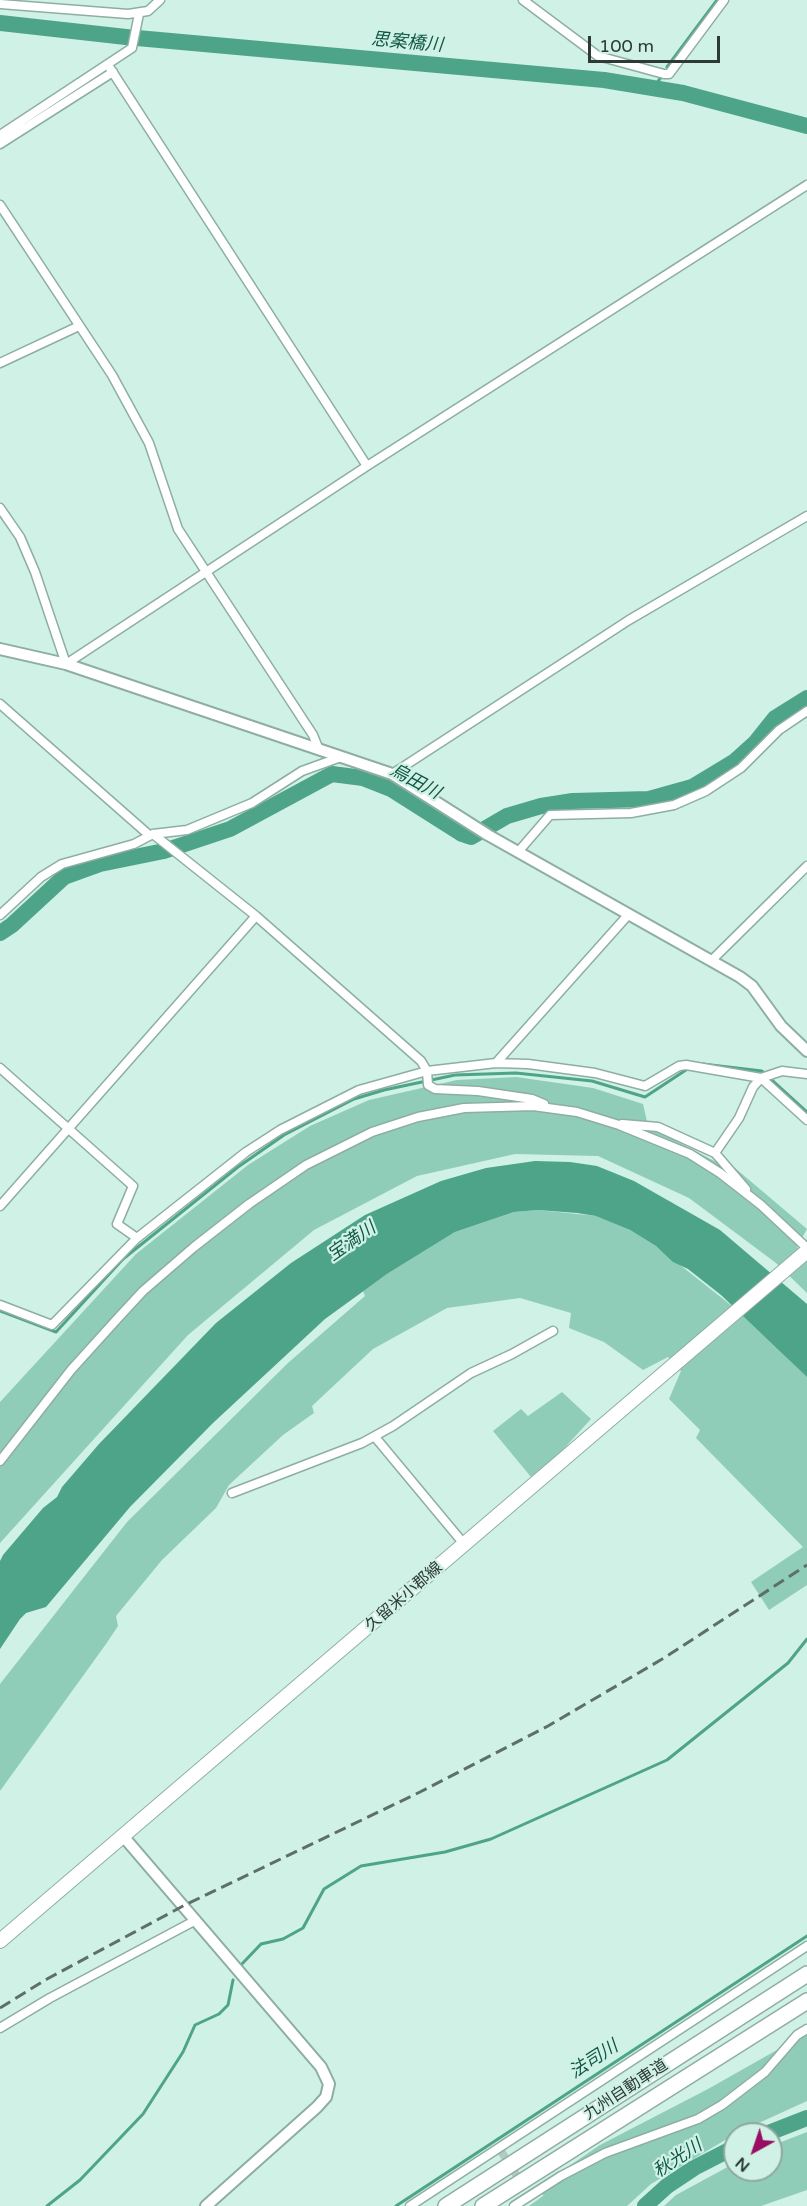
<!DOCTYPE html>
<meta charset="utf-8">
<style>
body{margin:0}
#map{position:relative;width:807px;height:2206px;overflow:hidden;background:#d0f1e5;font-family:"Varela Round",sans-serif}
canvas{display:block}
.north{position:absolute;left:723px;top:2122px;width:60px;height:60px;box-sizing:border-box;background:#d0f1e5;border:2px solid #8fa89f;border-radius:50%;rotate:220deg;font-size:16px;font-weight:700;line-height:24px;text-align:center;color:#2d3a36}
.north::after{content:'';display:block;margin:auto;width:21px;height:27px;background:#980e62;clip-path:polygon(50% 0,100% 100%,50% 72%,0 100%)}
.scale{position:absolute;left:588px;top:36px;width:132px;height:27px;box-sizing:border-box;border:3px solid #2d3a36;border-top:0;padding-left:8px;font-size:18px;line-height:21px;white-space:nowrap;color:#2d3a36;-webkit-text-stroke:4px #d0f1e5;paint-order:stroke}
</style>
<div id="map">
<canvas width="807" height="2206"></canvas>
<div class="north">N</div>
<div class="scale">100 m</div>
</div>
<script>
const context = document.querySelector('canvas').getContext('2d');
context.lineJoin = 'round';
function paint(path, color) {
  context.fillStyle = color;
  context.fill(path, 'evenodd');
}
function poly(rows) {
  const path = new Path2D();
  for (const r of rows) {
    path.moveTo(r[0], r[1]);
    for (let i = 2; i < r.length; i += 2) path.lineTo(r[i], r[i + 1]);
  }
  return path;
}
function trace(path, color, width, dash) {
  context.strokeStyle = color;
  context.lineWidth = width;
  context.lineCap = dash ? 'butt' : 'round';
  context.setLineDash(dash || []);
  context.stroke(path);
}
function drawText(font, color, halo, rows, align = 'center') {
  context.font = font + ' "Varela Round","Noto Sans JP",sans-serif';
  context.lineWidth = 4.5;
  context.setLineDash([]);
  context.textBaseline = 'middle';
  context.strokeStyle = halo;
  context.fillStyle = color;
  for (const [text, x, y, turn = 0] of rows) {
    context.save();
    context.translate(x, y);
    context.rotate((+turn || 0) * Math.PI / 180);
    context.textAlign = isNaN(turn) ? turn : align;
    if (halo) context.strokeText(text, 0, 0);
    context.fillText(text, 0, 0);
    context.restore();
  }
}
paint(poly([
 [516,1077,593,1088,643,1104,648,1126,718,1163,735,1168,807,1229,797,1247,807,1258,807,1293,776,1263,689,1198,598,1156,515,1154,417,1176,314,1230,188,1335,0,1543,0,1402,136,1254,248,1165,310,1126,369,1100,457,1080],
 [538,1210,597,1216,630,1230,656,1246,751,1321,807,1377,807,1585,769,1610,751,1582,803,1547,696,1438,700,1430,669,1399,681,1371,668,1357,643,1370,604,1342,569,1328,571,1313,520,1298,447,1308,373,1349,312,1406,314,1413,283,1435,229,1485,216,1508,162,1560,116,1616,118,1626,106,1644,0,1791,0,1684,127,1522,288,1363,365,1296,363,1291,387,1274,455,1232,514,1212],
 [562,1392,591,1419,559,1454,531,1477,493,1431,521,1409,528,1416],
 [807,2033,807,2101,737,2133,651,2184,627,2206,529,2206,543,2196,544,2183,600,2145,708,2089],
 [807,2132,807,2190,761,2206,664,2206,676,2195,735,2163,735,2170,771,2170,771,2146]
]), '#90cdb8');
paint(poly([
 [535,1161,570,1162,597,1166,634,1181,720,1230,807,1304,807,1377,721,1295,688,1269,673,1262,656,1246,630,1230,596,1216,577,1213,538,1210,514,1212,455,1232,387,1274,325,1319,213,1423,130,1507,46,1607,26,1613,20,1619,0,1649,0,1561,3,1555,43,1508,57,1497,62,1487,99,1444,216,1323,291,1263,365,1215,441,1181,486,1168]
]), '#4da489');
trace(poly([
 [667,67,717,0],
 [653,88,662,76],
 [703,1064,762,1071,807,1112],
 [0,1311,56,1332,123,1259,238,1167,284,1135,354,1099,384,1090,455,1075,516,1073,592,1081,645,1097,689,1068],
 [241,1965,261,1944,283,1939,303,1928,324,1889,361,1866,445,1852,491,1839,667,1760,788,1663,807,1639],
 [47,2206,80,2180,143,2114,183,2052,195,2025,219,2014,228,2005,233,1980],
 [396,2206,807,1936]
]), '#4da489', 3);
trace(poly([
 [0,23,126,37,604,80,683,93,807,126],
 [0,933,12,925,64,877,100,864,164,851,230,829,332,774,363,778,391,789,462,834,471,837,507,816,541,806,573,801,649,799,692,787,735,761,755,743,775,718,807,698],
 [766,2134,807,2118],
 [645,2206,667,2186,694,2168,735,2147]
]), '#4da489', 16);
trace(poly([
 [501,2151,526,2190]
]), '#afccc2', 8, [8, 4]);
const minor = poly([
 [523,0,598,56,664,74,669,74,724,0],
 [0,4,128,14,148,11,160,0],
 [108,65,367,466],
 [0,135,132,48,139,14],
 [0,144,113,72],
 [0,205,112,375,149,443,178,529,313,735,319,750],
 [0,363,79,326],
 [0,508,20,537,35,572,66,664,367,466,807,185],
 [0,704,149,835],
 [392,774,629,620,807,516],
 [153,834,256,916,421,1061,427,1071,428,1085,435,1089,478,1091,532,1099,544,1104],
 [518,852,550,815,631,813,674,805,706,791,741,768,779,730,807,711],
 [0,915,41,877,62,864,134,844,153,834,187,830,252,803,302,771,341,757],
 [711,961,807,866],
 [496,1063,628,915],
 [0,1068,133,1186,117,1224,137,1238],
 [622,1124,658,1127,715,1153],
 [746,1189,715,1153,739,1118,753,1087,761,1078,782,1071,807,1074],
 [0,1206,256,916],
 [0,1305,52,1325,137,1238,246,1152,280,1130,359,1090,427,1071,496,1063,528,1064,595,1073,645,1086,679,1066,686,1065,761,1078,807,1120],
 [375,1437,464,1544],
 [0,1461,71,1370,118,1318,143,1291,194,1247,249,1204,306,1165,372,1132,418,1117,464,1108,533,1106,577,1112,619,1125,690,1154,720,1173,761,1205,807,1248],
 [232,1493,362,1443,393,1426,471,1373,512,1354,553,1331],
 [0,2028,50,1998,196,1920],
 [410,2206,807,1946],
 [514,2206,561,2176,605,2153,698,2119,722,2105,765,2072,797,2035,807,2029]
]);
const tertiary = poly([
 [0,649,66,664,392,774,488,835,740,977,752,986,781,1026,807,1051],
 [123,1836,321,2067,329,2084,326,2097,317,2107,206,2206]
]);
const primary = poly([
 [0,1941,807,1251]
]);
const motorway = poly([
 [446,2206,807,1974],
 [483,2206,807,2001]
]);
trace(minor, '#8eaea2', 11);
trace(tertiary, '#8eaea2', 14);
trace(primary, '#8eaea2', 16);
trace(motorway, '#8eaea2', 18);
trace(minor, '#fff', 8);
trace(tertiary, '#fff', 10);
trace(primary, '#fff', 14);
trace(motorway, '#fff', 15);
trace(poly([
 [0,2008,47,1979,183,1906,420,1792,548,1726,664,1658,807,1565]
]), '#5c6f68', 3, [12, 6]);
drawText('16px', '#2d3a36', '#d0f1e5', [
 ["久留米小郡線",404,1597,-41],
 ["九州自動車道",626,2090,-33]
]);
drawText('italic 18px', '#105745', '#d0f1e5', [
 ["思案橋川",407,43,5],
 ["烏田川",415,782,28],
 ["宝満川",352,1242,-35],
 ["法司川",594,2060,-33],
 ["秋光川",678,2159,-33]
]);
</script>
